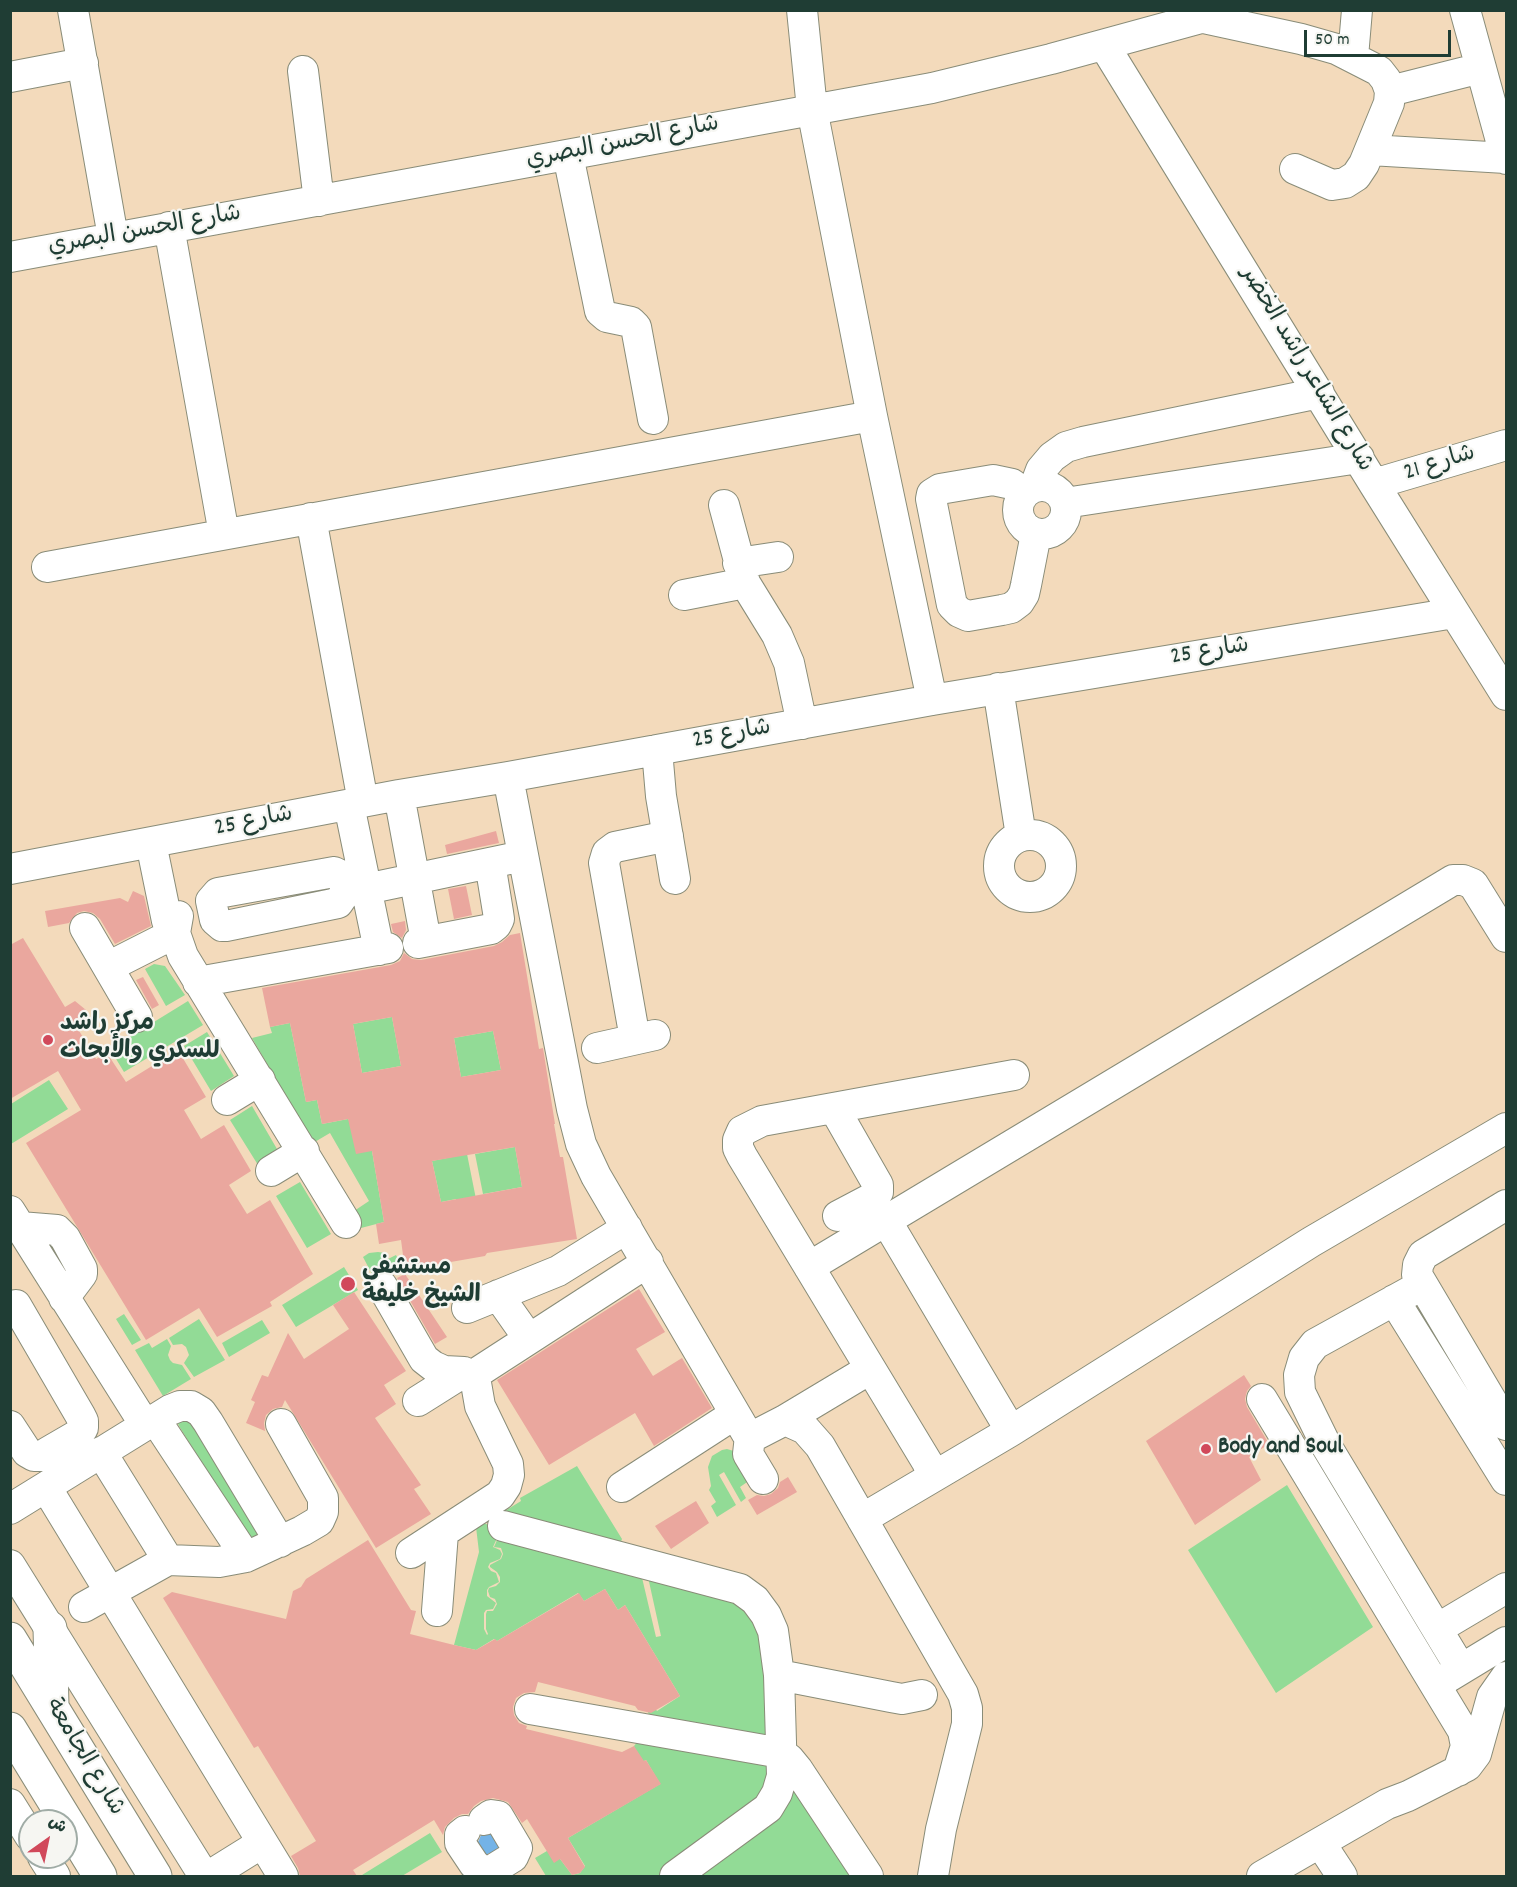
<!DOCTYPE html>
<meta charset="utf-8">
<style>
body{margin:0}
#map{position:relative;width:1517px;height:1887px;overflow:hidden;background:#f3dabb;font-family:Dekko,"Playpen Sans Arabic",sans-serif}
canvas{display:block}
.frame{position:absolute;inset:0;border:12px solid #1f3d34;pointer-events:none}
.north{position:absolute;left:18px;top:1809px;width:60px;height:60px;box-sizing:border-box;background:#f6f6f2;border:2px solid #a0aca6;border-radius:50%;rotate:33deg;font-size:16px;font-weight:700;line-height:24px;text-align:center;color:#1f3d34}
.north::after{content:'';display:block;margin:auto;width:21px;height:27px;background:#d1495b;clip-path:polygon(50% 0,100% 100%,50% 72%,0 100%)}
.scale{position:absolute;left:1304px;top:30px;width:147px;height:27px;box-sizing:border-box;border:3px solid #1f3d34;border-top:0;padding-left:8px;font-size:18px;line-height:21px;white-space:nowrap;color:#1f3d34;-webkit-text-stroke:4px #f6f6f2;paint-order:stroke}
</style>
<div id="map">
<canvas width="1517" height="1887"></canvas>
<div class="frame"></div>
<div class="north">ش</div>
<div class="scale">50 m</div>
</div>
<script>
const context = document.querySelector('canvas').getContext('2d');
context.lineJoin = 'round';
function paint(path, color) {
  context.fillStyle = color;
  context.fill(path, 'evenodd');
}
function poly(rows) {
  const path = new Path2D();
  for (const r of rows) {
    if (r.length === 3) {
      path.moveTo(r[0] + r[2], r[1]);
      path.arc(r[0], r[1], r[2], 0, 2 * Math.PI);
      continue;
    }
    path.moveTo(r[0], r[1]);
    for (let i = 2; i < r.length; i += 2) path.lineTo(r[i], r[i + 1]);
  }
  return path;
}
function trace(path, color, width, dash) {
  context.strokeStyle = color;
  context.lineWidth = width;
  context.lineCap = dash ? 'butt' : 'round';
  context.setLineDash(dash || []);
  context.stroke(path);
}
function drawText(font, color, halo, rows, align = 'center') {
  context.font = font + ' Dekko,"Playpen Sans Arabic",sans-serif';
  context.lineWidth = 4.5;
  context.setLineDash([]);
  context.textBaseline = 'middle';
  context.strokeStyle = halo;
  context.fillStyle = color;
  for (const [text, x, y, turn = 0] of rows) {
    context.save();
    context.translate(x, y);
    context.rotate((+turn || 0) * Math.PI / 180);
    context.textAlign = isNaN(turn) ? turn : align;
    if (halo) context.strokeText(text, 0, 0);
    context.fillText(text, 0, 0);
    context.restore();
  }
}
paint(poly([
 [154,964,165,966,185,995,166,1006,145,969],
 [188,1001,203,1025,124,1072,110,1049],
 [392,1017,401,1066,362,1073,353,1024],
 [290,1023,306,1102,317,1100,322,1124,348,1119,372,1151,384,1222,361,1228,354,1211,369,1201,330,1133,313,1143,252,1038,272,1033,270,1027],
 [493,1031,501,1070,461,1077,454,1038],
 [207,1032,234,1076,211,1091,184,1046],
 [49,1080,68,1109,11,1144,11,1104],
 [252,1106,277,1149,277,1152,258,1165,230,1120],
 [515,1147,522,1187,483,1194,475,1154],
 [467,1154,476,1199,457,1203,456,1199,441,1202,432,1161],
 [300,1182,331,1234,307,1248,276,1196],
 [378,1252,385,1253,388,1259,396,1255,399,1261,373,1276,363,1257,369,1253],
 [344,1267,358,1290,296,1327,282,1305],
 [124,1314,141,1340,132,1345,116,1319],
 [199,1319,225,1360,194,1377,184,1363,189,1355,186,1347,182,1344,173,1345,169,1338],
 [262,1320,270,1333,229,1357,222,1343],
 [167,1339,171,1346,168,1355,170,1360,173,1363,182,1365,191,1379,163,1396,135,1350,149,1343,152,1348],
 [189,1415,260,1533,255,1539,248,1538,179,1426,177,1421],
 [727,1449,737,1452,753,1478,740,1487,746,1498,741,1502,724,1472,719,1475,736,1505,717,1517,711,1506,716,1502,709,1490,711,1486,708,1467,712,1456,722,1450],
 [577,1466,622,1539,617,1552,492,1519,521,1501,520,1498],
 [1287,1485,1373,1627,1276,1693,1188,1550],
 [483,1523,501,1529,493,1547,500,1550,502,1554,500,1559,490,1563,488,1567,491,1571,496,1573,499,1582,489,1587,487,1590,487,1596,496,1603,493,1609,486,1610,484,1613,484,1629,487,1635,488,1634,486,1629,486,1614,487,1611,493,1611,497,1604,495,1599,490,1597,488,1591,489,1588,496,1586,500,1582,500,1577,497,1572,490,1567,490,1565,501,1559,503,1554,501,1548,494,1547,502,1529,639,1565,656,1637,661,1636,646,1568,755,1603,778,1736,653,1727,647,1709,653,1705,657,1711,680,1696,625,1605,618,1610,605,1589,584,1601,578,1593,497,1641,494,1639,476,1650,454,1645,479,1552,476,1527],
 [644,1734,766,1755,777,1783,670,1876,546,1876,535,1858,552,1848,572,1875,580,1873,585,1866,568,1838,660,1784,646,1760,638,1764,634,1746],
 [785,1774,863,1876,701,1876,700,1874],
 [430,1833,442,1852,402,1876,363,1876,362,1875]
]), '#92db96');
paint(poly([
 [491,1831,501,1846,495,1854,490,1853,485,1855,478,1842,482,1833]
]), '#74b3e7');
paint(poly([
 [496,831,499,843,447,854,445,845],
 [466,886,472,915,454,919,448,889],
 [133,891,144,896,151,926,115,944,100,919,93,913,84,911,77,913,69,923,48,927,45,911,120,898,128,902],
 [405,921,406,930,402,938,393,932,391,924],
 [520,933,539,1049,543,1048,555,1124,554,1124,560,1157,563,1157,577,1239,487,1253,485,1256,405,1270,401,1240,379,1244,376,1224,384,1222,372,1151,356,1154,348,1119,322,1124,317,1100,306,1102,290,1023,270,1027,262,988,391,965,400,961,404,953,412,959,421,960,494,946,502,942,510,935],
 [392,1017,401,1066,362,1073,353,1024],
 [493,1031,501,1070,461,1077,454,1038],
 [515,1147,522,1187,441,1202,432,1161],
 [23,938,65,1007,75,1001,86,1010,90,1023,78,1029,96,1059,107,1053,126,1082,178,1050,206,1097,184,1110,201,1139,224,1125,251,1171,229,1185,247,1214,270,1200,313,1274,270,1302,272,1306,217,1337,199,1308,146,1340,26,1143,81,1110,58,1071,10,1099,10,945],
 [143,977,159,1005,152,1009,136,980],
 [405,1274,447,1337,435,1344,397,1278],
 [639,1289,665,1332,636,1349,653,1376,682,1358,712,1408,654,1446,635,1413,549,1465,497,1380],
 [354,1292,406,1371,384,1385,396,1404,375,1418,421,1485,414,1489,431,1514,376,1548,285,1400,282,1407,273,1409,266,1415,264,1423,265,1431,246,1423,255,1402,251,1400,262,1375,268,1377,288,1333,304,1359,349,1329,333,1305],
 [1244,1375,1251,1386,1247,1391,1245,1399,1247,1407,1269,1444,1249,1457,1261,1480,1195,1525,1146,1441],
 [788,1477,797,1492,757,1515,748,1500,757,1495,764,1496,771,1494,778,1488,780,1482],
 [696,1501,709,1523,671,1549,655,1526],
 [368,1540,411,1610,416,1611,410,1634,454,1645,476,1650,495,1639,497,1641,579,1593,584,1601,605,1589,618,1610,625,1605,680,1696,651,1713,638,1710,635,1706,538,1682,535,1692,524,1693,516,1698,513,1707,514,1715,519,1723,527,1726,526,1729,622,1752,634,1746,644,1761,646,1760,661,1784,568,1838,585,1867,580,1873,572,1875,560,1859,554,1863,527,1819,522,1823,508,1802,493,1798,481,1801,474,1806,468,1814,462,1814,454,1818,445,1827,443,1835,434,1820,353,1870,357,1876,300,1876,298,1868,291,1856,316,1841,258,1746,254,1748,163,1598,172,1592,286,1619,293,1591,301,1587,306,1579]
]), '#eaa79e');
const minor = poly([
 [73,10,113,237],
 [802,10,812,109,872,416,932,700],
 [1465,10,1506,159],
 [1204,18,1301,39,1336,49,1379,71,1386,80,1390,91,1389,103,1364,164,1356,176,1345,183,1332,185,1295,169],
 [1104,45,1374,484,1506,695],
 [1353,57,1357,10],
 [303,71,319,201],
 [10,77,83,63],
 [1390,91,1481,68],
 [1370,150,1506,158],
 [568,155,600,311,607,317,631,322,636,327,653,419],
 [169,227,224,534],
 [10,257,932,88,1051,59,1230,10],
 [1374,484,1506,445],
 [1042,510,24],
 [1035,486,1041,470,1052,457,1066,447,1083,442,1319,393],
 [1024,493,1012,484,993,480,940,489,932,494,931,499,952,605,959,612,968,616,1002,610,1011,608,1019,602,1024,594,1026,585,1036,534],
 [1065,503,1359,458],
 [724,505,745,583,777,635,789,663,802,724],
 [311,518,363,802],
 [738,563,778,557],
 [47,567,872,416],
 [684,595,745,583],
 [998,688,1021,836],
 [657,750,661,796,675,879],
 [508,777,572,1109,581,1144,596,1176,747,1434,754,1436,785,1420,870,1369],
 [399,795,426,941],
 [349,805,379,950],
 [1030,866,31],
 [151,843,167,921,175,933,183,956,346,1223],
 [10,869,399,795,508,777,932,700,1454,613],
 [334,872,342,876,345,885,345,893,338,903,226,926,222,926,215,920,211,901,218,893,334,872],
 [366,889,523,856],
 [85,928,137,1017],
 [418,943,491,929,496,925,499,919,498,912,490,863],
 [108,967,175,933,178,916],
 [198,982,388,948],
 [635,1039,604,863,607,853,615,847,668,836],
 [597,1048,655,1035],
 [227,1100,260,1080],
 [834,1108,878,1185,878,1192,874,1197,838,1216],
 [271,1171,304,1151],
 [1506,1205,1423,1255,1418,1265,1417,1275,1506,1425],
 [10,1211,145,1425],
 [887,1222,1011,1431],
 [20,1227,57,1230,65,1238,82,1269,82,1274,64,1298],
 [809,1267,1453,880,1463,880,1473,884,1506,937],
 [1422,1285,1315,1344,1304,1358,1299,1375,1300,1392,1327,1447,1461,1669],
 [382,1286,424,1359,433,1366,444,1371,464,1372,472,1376,476,1383,480,1406,508,1464,509,1475,506,1486,500,1495,411,1553],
 [498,1295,529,1339],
 [1394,1300,1506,1480],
 [467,1308,558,1271,627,1228],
 [472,1376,648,1262],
 [1262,1399,1463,1731,1466,1746,1458,1771],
 [418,1401,464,1372],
 [155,1419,246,1557],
 [785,1420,805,1429,820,1446,963,1694,967,1708,967,1724,941,1829,933,1876],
 [10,1426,27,1452,34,1456,42,1456,48,1452,79,1434,83,1428,83,1421,80,1415,16,1305],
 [750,1436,748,1454,763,1479],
 [101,1452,168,1560],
 [933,1477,927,1462,742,1156,738,1148,738,1140,742,1131,762,1121,1014,1075],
 [46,1487,283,1876],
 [622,1487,735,1414],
 [10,1509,170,1410,180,1406,191,1406,201,1412,208,1422,280,1542],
 [862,1519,1011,1431,1311,1242,1506,1128],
 [503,1526,740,1589,755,1600,766,1615,773,1631,779,1675,782,1776,777,1793,768,1808,675,1876],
 [10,1565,204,1876],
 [84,1607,168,1560,219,1562,246,1557,302,1531,319,1521,323,1512,323,1498,281,1424],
 [437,1611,443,1533],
 [1437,1629,1506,1588],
 [779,1675,891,1697,902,1699,922,1695],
 [1445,1679,1506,1642],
 [530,1709,781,1753,789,1759,798,1770,868,1876],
 [10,1804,30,1836],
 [465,1831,460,1835,460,1843,474,1864,482,1871,492,1870,513,1857,517,1848,498,1816,491,1815,484,1820],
 [1321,1844,1342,1876],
 [43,1857,55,1876],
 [209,1876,262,1843],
 [1262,1876,1387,1804,1408,1796,1467,1766,1476,1754,1492,1697,1506,1677]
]);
const major = poly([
 [50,1628,52,1706],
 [10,1639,155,1876],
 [10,1729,100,1876]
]);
trace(minor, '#898c78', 32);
trace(major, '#898c78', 35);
trace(minor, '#fff', 30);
trace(major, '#fff', 33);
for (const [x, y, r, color] of [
 [48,1040,6,"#d1495b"],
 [348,1284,8,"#d1495b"],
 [1206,1449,6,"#d1495b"]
]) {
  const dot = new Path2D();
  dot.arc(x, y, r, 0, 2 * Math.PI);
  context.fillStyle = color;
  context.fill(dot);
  trace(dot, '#f6f6f2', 2);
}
drawText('24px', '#1f3d34', '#f6f6f2', [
 ["شارع الحسن البصري",623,144,-11],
 ["شارع الحسن البصري",145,232,-10],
 ["شارع الشاعر راشد الخضر",1305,370,59],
 ["شارع 21",1440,465,-17],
 ["شارع 25",1210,653,-9],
 ["شارع 25",732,736,-10],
 ["شارع 25",254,823,-11],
 ["شارع الجامعة",83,1758,59]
]);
drawText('bold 24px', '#1f3d34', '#f6f6f2', [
 ["مركز راشد",60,1026],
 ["للسكري والأبحاث",60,1054],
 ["مستشفى",362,1270],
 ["الشيخ خليفة",362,1298],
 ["Body and Soul",1218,1449]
], 'left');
</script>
